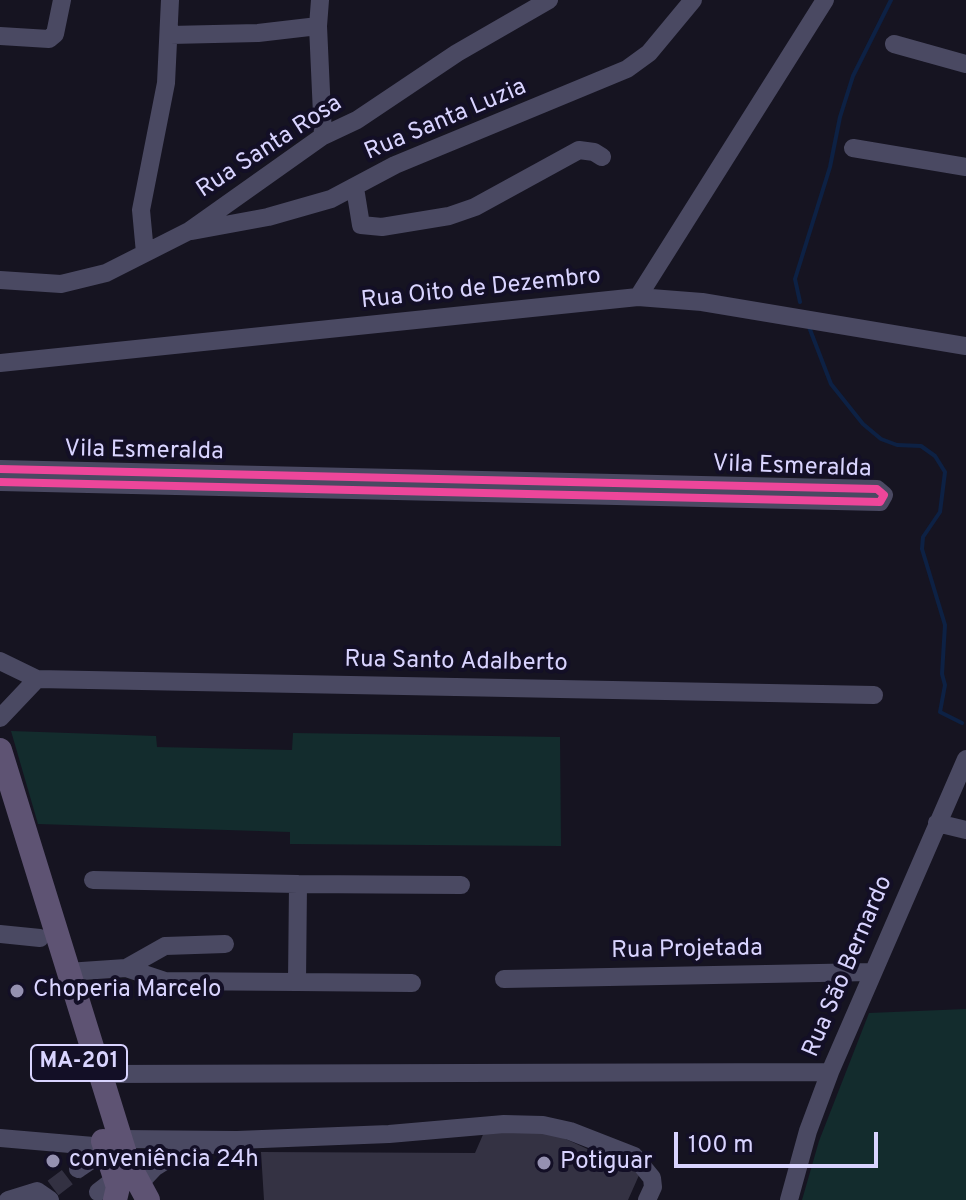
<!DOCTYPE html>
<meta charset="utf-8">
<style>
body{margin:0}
#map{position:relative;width:966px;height:1200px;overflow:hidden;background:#161421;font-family:Overpass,sans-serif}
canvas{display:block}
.scale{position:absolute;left:674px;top:1132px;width:204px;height:36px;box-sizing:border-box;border:4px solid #d9d4ff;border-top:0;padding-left:10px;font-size:24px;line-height:28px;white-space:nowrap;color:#d9d4ff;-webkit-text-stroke:6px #130f26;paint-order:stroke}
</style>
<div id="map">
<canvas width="966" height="1200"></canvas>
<div class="scale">100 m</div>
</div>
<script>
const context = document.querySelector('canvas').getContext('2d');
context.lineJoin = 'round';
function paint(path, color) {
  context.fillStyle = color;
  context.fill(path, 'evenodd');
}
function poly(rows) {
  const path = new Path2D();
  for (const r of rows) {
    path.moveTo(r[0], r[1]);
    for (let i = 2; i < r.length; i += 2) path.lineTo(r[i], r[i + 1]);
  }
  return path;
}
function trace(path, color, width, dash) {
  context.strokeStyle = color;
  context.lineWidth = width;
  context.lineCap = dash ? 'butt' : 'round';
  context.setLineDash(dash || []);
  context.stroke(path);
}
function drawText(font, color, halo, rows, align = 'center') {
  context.font = font + ' Overpass,sans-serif';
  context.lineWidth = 8;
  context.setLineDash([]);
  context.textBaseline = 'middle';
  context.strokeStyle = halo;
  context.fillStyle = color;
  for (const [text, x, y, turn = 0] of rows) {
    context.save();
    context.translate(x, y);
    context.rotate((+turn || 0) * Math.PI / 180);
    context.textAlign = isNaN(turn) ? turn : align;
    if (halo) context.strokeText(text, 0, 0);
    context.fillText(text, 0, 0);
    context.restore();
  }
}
paint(poly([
 [11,731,156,736,157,747,292,750,293,733,560,737,561,846,290,844,290,832,38,824],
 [966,1009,966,1200,802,1200,819,1141,869,1013]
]), '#132c2d');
trace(poly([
 [800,302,795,279,830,167,840,117,853,76,891,0],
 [809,327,831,384,863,424,881,439,897,445,921,446,935,456,945,472,940,512,923,537,922,549,945,625,942,674,945,685,940,712,962,723]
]), '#0d2144', 4);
paint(poly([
 [485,1130,546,1130,640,1173,628,1200,264,1200,261,1152,475,1153]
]), '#343243');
trace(poly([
 [53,1188,78,1169]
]), '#333142', 18, [18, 9]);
trace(poly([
 [320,0,318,26,323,136],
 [170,35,258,33,318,26],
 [0,36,49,39,55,34,62,0],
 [894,44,966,64],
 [853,148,966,167],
 [355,188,361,225,382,227,449,216,475,207,579,150,594,152,602,157],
 [192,231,268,217,331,199,395,165,627,69,649,53,693,0],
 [145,253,141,210,166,83,170,0],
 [0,280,61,284,106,273,189,231,323,136,357,120,457,53,549,0],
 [638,297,825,0],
 [0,363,638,297,702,302,966,346],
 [0,469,877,489,884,495,880,502,0,482],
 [0,661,37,679,874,695],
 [0,718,37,679],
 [937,823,966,830],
 [93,880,298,884],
 [0,934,40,938],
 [126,968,165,946,225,944],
 [67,972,126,968,165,981,297,982,298,884,461,885],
 [504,979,871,972],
 [297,982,412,983],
 [100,1074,830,1072],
 [0,1138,105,1147],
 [120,1139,237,1140,181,1151,154,1168,139,1184],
 [237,1140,389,1134,504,1124,543,1125,570,1131,634,1156,652,1178,653,1187,647,1200],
 [78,1169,106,1150],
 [98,1192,115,1179],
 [8,1200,37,1191,50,1200],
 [789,1200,808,1131,830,1072,966,759]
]), '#4a4962', 18);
trace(poly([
 [0,750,128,1163,148,1200],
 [103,1141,118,1187,115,1200]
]), '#5e5373', 24);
trace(poly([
 [0,469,877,489,884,495,880,502,0,482]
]), '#ed469a', 8);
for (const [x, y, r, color] of [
 [17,991,8,"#9591b1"],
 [53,1161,8,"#9591b1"],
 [544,1163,8,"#9591b1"]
]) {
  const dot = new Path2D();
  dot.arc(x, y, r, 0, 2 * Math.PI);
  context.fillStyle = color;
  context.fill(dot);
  trace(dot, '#130f26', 3);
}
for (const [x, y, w] of [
 [79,1063,96]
]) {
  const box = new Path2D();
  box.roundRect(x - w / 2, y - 18, w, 36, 6);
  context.fillStyle = '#130f26';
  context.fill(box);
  trace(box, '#d9d4ff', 2);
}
drawText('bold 22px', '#d9d4ff', null, [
 ["MA-201",79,1063]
]);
drawText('24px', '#d9d4ff', '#130f26', [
 ["Rua Santa Luzia",446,121,-23],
 ["Rua Santa Rosa",270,148,-33],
 ["Rua Oito de Dezembro",481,290,-6],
 ["Vila Esmeralda",144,452,1],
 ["Vila Esmeralda",792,468,2],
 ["Rua Santo Adalberto",456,663,1],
 ["Rua Projetada",687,951,-1],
 ["Rua São Bernardo",849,967,-67]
]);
drawText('24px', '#d9d4ff', '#130f26', [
 ["Choperia Marcelo",33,991],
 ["conveniência 24h",69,1161],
 ["Potiguar",560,1163]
], 'left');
</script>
